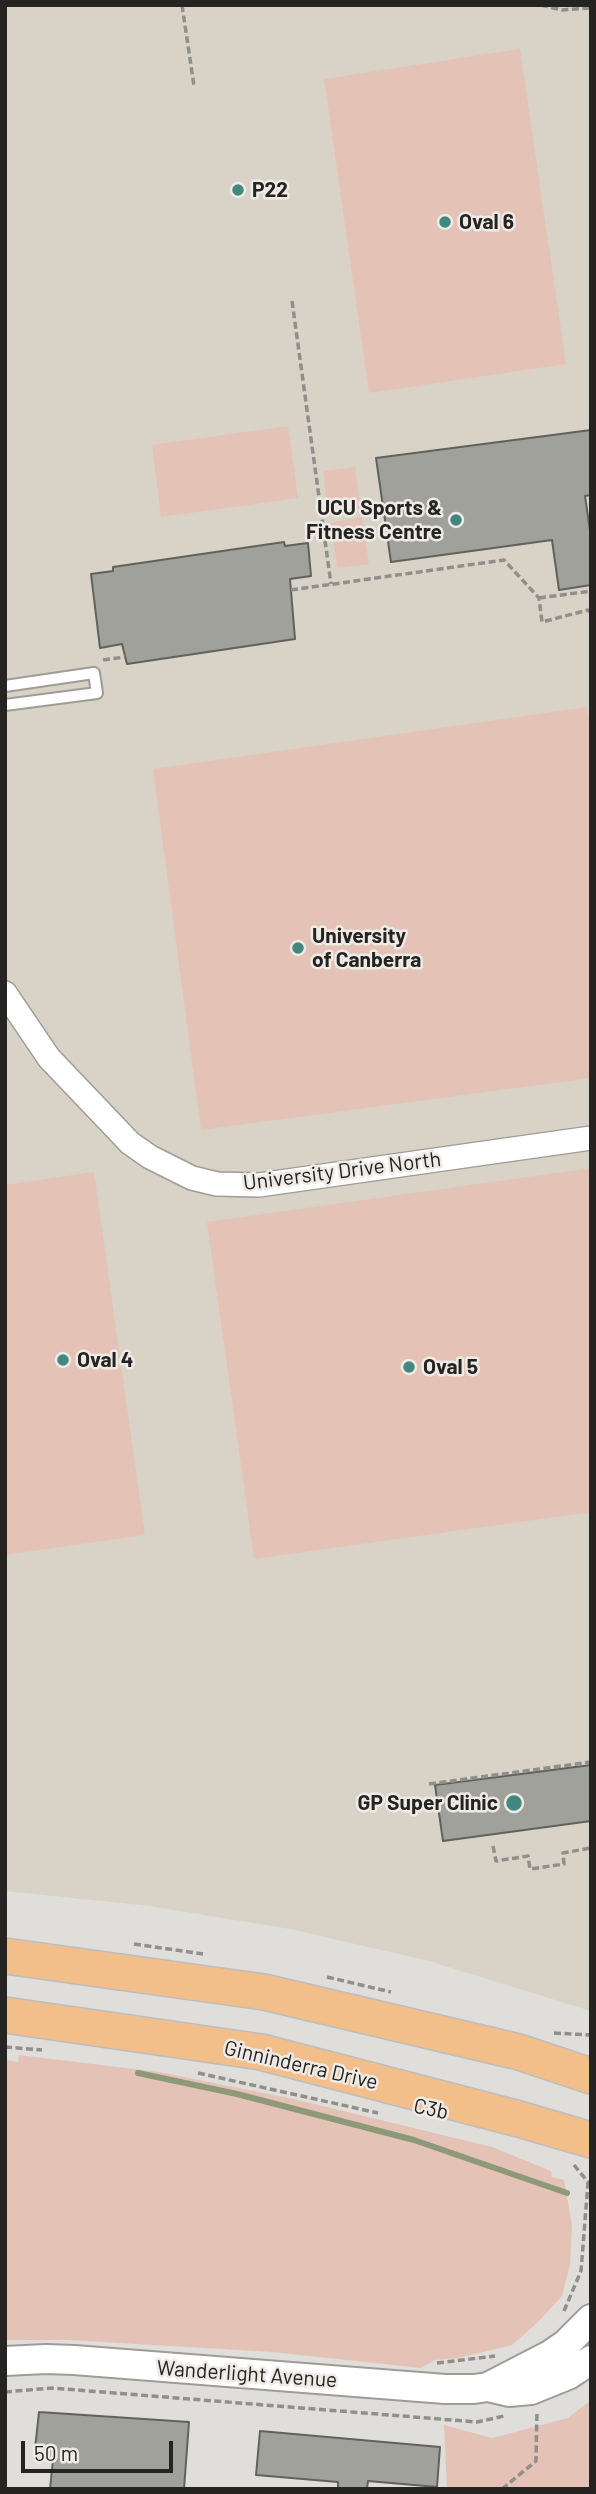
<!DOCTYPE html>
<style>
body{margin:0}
#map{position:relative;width:596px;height:2494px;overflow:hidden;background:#e0deda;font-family:Barlow,sans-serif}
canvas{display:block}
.frame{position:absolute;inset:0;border:7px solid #252422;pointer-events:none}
.scale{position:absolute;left:21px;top:2441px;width:152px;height:32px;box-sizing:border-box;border:4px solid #252422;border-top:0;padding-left:9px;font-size:21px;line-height:24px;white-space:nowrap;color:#252422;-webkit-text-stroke:5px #eeebe7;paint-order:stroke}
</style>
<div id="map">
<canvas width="596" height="2494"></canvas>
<div class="frame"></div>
<div class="scale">50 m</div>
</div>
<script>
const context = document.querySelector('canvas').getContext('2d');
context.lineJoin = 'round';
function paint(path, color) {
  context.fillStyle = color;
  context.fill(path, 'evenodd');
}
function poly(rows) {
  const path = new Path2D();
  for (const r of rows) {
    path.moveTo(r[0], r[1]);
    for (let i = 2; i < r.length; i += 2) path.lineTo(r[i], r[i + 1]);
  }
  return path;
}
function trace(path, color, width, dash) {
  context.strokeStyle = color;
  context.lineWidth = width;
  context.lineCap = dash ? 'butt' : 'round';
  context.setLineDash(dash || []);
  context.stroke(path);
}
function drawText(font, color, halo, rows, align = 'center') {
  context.font = font + ' Barlow,sans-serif';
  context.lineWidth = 5;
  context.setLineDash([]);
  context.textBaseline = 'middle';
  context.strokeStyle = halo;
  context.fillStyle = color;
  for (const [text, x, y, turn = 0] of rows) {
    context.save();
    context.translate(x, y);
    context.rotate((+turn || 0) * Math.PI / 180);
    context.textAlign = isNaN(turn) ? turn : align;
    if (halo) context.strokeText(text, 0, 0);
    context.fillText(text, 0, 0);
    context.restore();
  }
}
paint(poly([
 [5,5,591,5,591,2011,429,1961,290,1929,150,1906,5,1891]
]), '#d8d2c7');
paint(poly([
 [520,49,566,364,369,393,324,79],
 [288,426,298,498,161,517,152,445],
 [355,467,361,513,329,517,323,471],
 [362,517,369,564,337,568,331,523],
 [587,707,591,731,591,1078,201,1130,153,769],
 [591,1168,591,1512,254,1559,207,1222],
 [94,1172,145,1535,5,1555,5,1185],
 [19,2055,159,2072,294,2099,492,2147,551,2171,552,2177,564,2180,572,2225,570,2265,562,2296,538,2322,512,2345,459,2358,435,2360,421,2368,272,2352,69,2340,5,2340,5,2060,18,2062],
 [591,2400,591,2489,447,2489,444,2425,492,2438,568,2418]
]), '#e4c3b6');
trace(poly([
 [138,2073,237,2094,414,2140,567,2193]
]), '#8e9978', 6);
const building = poly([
 [591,430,591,495,585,496,591,537,591,585,559,590,552,540,391,562,376,458,591,430],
 [284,542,285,546,308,543,311,576,290,579,295,639,127,664,122,644,100,648,91,574,113,571,113,567,284,542],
 [591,1765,591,1821,443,1841,435,1785,591,1765],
 [39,2412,189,2422,184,2489,50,2489,53,2460,34,2458,39,2412],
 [260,2431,440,2447,437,2487,368,2481,367,2489,338,2489,338,2482,256,2475,260,2431]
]);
paint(building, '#a1a19c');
trace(building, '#61615d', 2);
const service = poly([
 [5,686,94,673,97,693,5,705]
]);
const minor = poly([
 [5,993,49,1058,130,1143,150,1157,192,1178,217,1184,259,1185,591,1138]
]);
const tertiary = poly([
 [5,2361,46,2359,74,2360,445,2389,474,2389,488,2387,550,2355,566,2344,591,2319],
 [488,2387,509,2392,531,2390,568,2375,591,2360]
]);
const primary = poly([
 [5,1956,264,1992,519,2052,591,2076],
 [5,2015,261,2052,519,2119,591,2140]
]);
trace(service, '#9f9c98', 14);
trace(minor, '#9f9c98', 26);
trace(tertiary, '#9f9c98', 32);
trace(primary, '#bebdbd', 38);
trace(poly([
 [182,5,194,86],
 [541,5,562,10,591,8],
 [292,301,331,584],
 [291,590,504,560,539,598,542,622,588,610,591,613],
 [539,598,591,591],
 [103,660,125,657],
 [429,1784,591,1762],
 [493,1846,496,1861,528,1856,530,1869,564,1864,563,1853,591,1848],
 [134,1944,203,1954],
 [327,1977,391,1992],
 [554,2033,591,2035],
 [5,2047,42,2050],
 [198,2073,378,2113],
 [574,2165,588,2182,591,2182],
 [564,2311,581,2271,588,2183],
 [437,2363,495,2356],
 [5,2392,52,2388,477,2422,504,2416],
 [502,2489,536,2461,537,2411]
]), '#908f8c', 3.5, [7, 3.5]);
trace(service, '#fff', 10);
trace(minor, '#fff', 23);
trace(tertiary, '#fff', 28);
trace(primary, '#f2be89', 35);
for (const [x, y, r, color] of [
 [238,190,7,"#43887f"],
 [445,222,7,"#43887f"],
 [456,520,7,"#43887f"],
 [298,948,7,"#43887f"],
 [63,1360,7,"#43887f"],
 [409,1367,7,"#43887f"],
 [514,1803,9,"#43887f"]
]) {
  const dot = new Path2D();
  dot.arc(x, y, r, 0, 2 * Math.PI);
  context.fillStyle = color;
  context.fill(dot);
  trace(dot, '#eeebe7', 2.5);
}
drawText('bold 21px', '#252422', '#eeebe7', [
 ["P22",252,190],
 ["Oval 6",459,222],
 ["UCU Sports &",442,508,"right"],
 ["Fitness Centre",442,532,"right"],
 ["University",312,936],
 ["of Canberra",312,960],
 ["Oval 4",77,1360],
 ["Oval 5",423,1367],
 ["GP Super Clinic",498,1803,"right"]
], 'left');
drawText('21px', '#252422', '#eeebe7', [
 ["University Drive North",342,1171,-7],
 ["Ginninderra Drive",301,2065,13],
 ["C3b",431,2109,12],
 ["Wanderlight Avenue",247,2374,4]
]);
</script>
